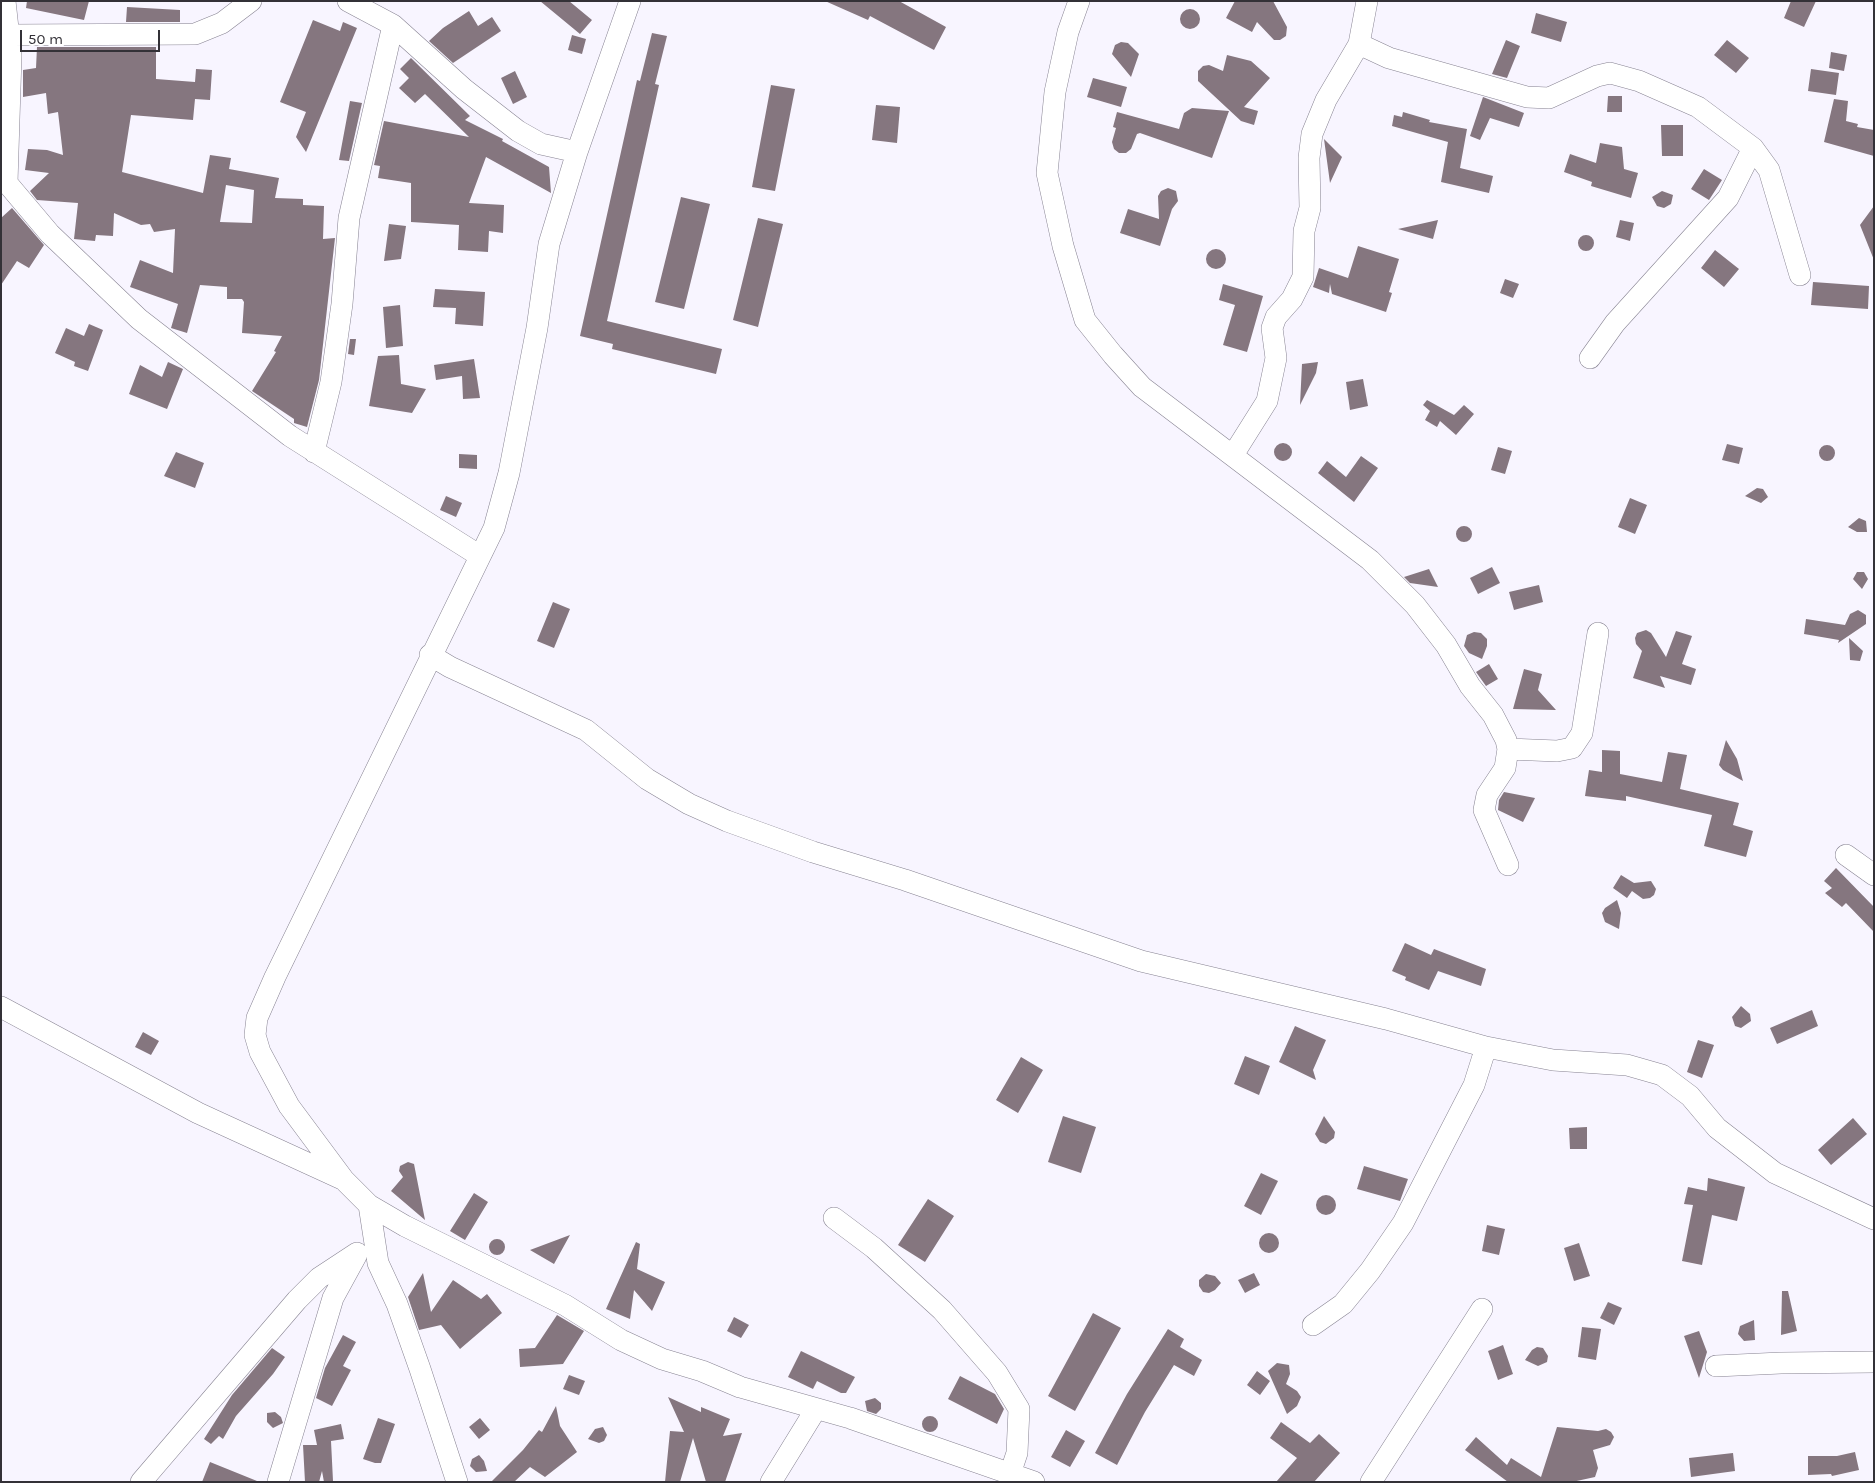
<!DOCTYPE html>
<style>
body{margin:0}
#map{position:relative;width:1875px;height:1483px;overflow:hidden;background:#f8f5ff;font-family:Karla,sans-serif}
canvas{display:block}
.frame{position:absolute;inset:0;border:2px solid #333137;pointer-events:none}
.scale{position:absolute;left:20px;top:30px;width:140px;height:22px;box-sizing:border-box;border:2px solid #333137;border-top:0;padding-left:6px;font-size:15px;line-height:18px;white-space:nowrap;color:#333137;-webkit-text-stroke:4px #fff;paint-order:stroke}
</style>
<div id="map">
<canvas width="1875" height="1483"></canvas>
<div class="frame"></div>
<div class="scale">50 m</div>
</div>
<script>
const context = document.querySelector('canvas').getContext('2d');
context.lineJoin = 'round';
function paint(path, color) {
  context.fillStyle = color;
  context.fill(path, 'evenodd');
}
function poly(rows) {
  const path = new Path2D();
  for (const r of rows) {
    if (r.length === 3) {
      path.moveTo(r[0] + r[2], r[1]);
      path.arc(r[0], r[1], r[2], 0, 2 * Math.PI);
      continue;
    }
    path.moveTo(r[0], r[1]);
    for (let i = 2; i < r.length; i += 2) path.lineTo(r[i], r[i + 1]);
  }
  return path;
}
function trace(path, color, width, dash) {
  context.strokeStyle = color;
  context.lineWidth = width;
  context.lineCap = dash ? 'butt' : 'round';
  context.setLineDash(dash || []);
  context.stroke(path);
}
paint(poly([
 [27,1,89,1,84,20,26,8],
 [540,1,569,1,592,20,580,34],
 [825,1,899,1,946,27,934,50,870,16,868,20],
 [1235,1,1273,1,1287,27,1286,36,1280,40,1274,40,1257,22,1252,32,1226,18],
 [1791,1,1816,1,1804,27,1784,18],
 [127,7,180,10,180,22,126,22],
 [1190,19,10],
 [469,11,478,26,492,17,501,31,453,63,429,41,443,28],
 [1536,13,1567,22,1561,42,1531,33],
 [313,20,340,31,343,22,357,28,306,152,296,137,306,112,280,102],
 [652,33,667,36,655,84,659,85,607,321,722,349,716,374,612,349,613,344,580,336,637,80,640,81],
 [572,35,586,39,582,54,568,50],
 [1506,40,1520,46,1507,78,1492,74],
 [1727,40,1749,58,1736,73,1714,55],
 [1121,42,1128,43,1139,54,1131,77,1112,54,1115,45],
 [37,47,156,47,156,79,195,82,196,69,212,70,210,100,195,99,193,120,131,115,122,172,203,193,210,155,231,158,229,169,279,178,275,198,303,199,303,205,324,206,323,239,335,238,319,380,307,427,294,423,294,419,252,391,276,352,274,351,282,336,242,333,244,302,242,299,227,299,227,287,200,285,187,333,171,328,178,304,130,287,140,260,173,273,175,229,154,232,150,224,141,225,114,213,113,236,96,235,95,241,74,239,78,203,37,200,30,191,49,173,25,170,28,149,47,150,63,155,58,112,48,114,46,93,23,97,23,70,36,68],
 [226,185,254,190,252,223,220,222],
 [1831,52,1847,55,1844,71,1829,68],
 [1227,55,1251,61,1270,78,1244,107,1258,111,1254,125,1241,121,1198,81,1198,71,1203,66,1209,65,1223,71],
 [411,58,470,116,465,120,503,139,502,141,549,167,551,193,486,157,469,203,504,205,503,233,489,231,488,252,458,250,459,225,411,222,411,183,378,178,380,166,374,165,384,121,469,137,425,94,415,103,399,88,409,78,400,69],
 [1811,69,1839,73,1836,95,1808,91],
 [515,71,527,97,513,104,501,78],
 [1093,78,1127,87,1121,107,1087,97],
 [771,85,795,89,775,191,752,187],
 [1608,96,1622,96,1622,112,1607,112],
 [1483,97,1524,113,1519,127,1490,118,1480,140,1470,136],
 [1834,99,1848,101,1846,121,1858,124,1857,127,1874,130,1874,156,1824,142],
 [350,101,362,103,349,161,339,160],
 [876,105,900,107,897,143,872,140],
 [1192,108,1229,111,1212,158,1140,133,1137,134,1131,149,1126,153,1119,153,1114,149,1112,142,1116,128,1113,127,1117,112,1179,129,1184,113],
 [1403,112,1430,120,1429,122,1467,129,1460,168,1493,176,1489,193,1441,182,1448,142,1392,126,1394,115,1402,117],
 [1661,125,1683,125,1683,156,1662,156],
 [1324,139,1342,157,1330,183],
 [1600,143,1622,147,1624,169,1638,173,1631,198,1591,186,1592,182,1564,172,1570,154,1596,163],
 [1704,169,1722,180,1709,200,1691,189],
 [1168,188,1176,191,1178,201,1172,209,1160,246,1120,233,1128,209,1159,219,1158,196,1161,191],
 [1662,191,1673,195,1671,204,1664,208,1657,206,1652,197],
 [681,197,710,204,684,309,655,302],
 [1874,206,1874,260,1860,225],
 [12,208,44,245,29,268,17,261,1,285,1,218],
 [758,218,783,224,758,327,733,320],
 [1438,220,1433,239,1398,229],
 [1620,220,1634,223,1630,241,1616,237],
 [389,224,406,226,401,259,384,261],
 [1586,243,8],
 [1358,246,1399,259,1389,292,1392,293,1386,312,1332,294,1330,284,1329,293,1313,287,1319,268,1348,278],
 [1216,259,10],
 [1715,250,1739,269,1724,287,1701,268],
 [1505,279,1519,284,1513,298,1500,293],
 [1813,282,1869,286,1868,309,1811,305],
 [1223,284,1263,296,1247,352,1223,345,1235,305,1219,300],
 [435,289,485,292,483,326,455,324,456,308,433,307],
 [400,305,403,346,386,348,383,307],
 [89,324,103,330,88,371,74,366,75,362,55,353,66,328,84,336],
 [350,339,356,339,354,355,348,354],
 [399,355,401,384,426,389,412,413,369,406,378,356],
 [474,359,480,398,463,399,462,376,436,380,434,365],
 [168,362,183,369,167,409,129,394,140,365,162,377],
 [1318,362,1316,373,1300,405,1302,364],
 [1363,379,1368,406,1350,410,1346,382],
 [1427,400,1454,415,1464,405,1474,414,1456,435,1440,421,1437,427,1425,420,1430,411,1423,405],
 [1283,452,9],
 [1727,444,1743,448,1739,464,1722,460],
 [1827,453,8],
 [1498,447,1512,451,1505,474,1491,470],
 [176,452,204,463,195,488,164,476],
 [459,454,477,455,477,469,459,468],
 [1361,456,1378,468,1354,502,1318,473,1327,461,1346,477],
 [1757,488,1763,489,1768,497,1761,503,1745,496],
 [446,496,462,503,456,517,440,510],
 [1630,498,1647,505,1635,534,1618,527],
 [1859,518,1866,521,1867,532,1857,532,1848,527],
 [1464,534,8],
 [1492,567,1500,583,1478,594,1470,578],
 [1429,569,1438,587,1410,583,1404,577],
 [1857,572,1864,572,1868,579,1862,589,1853,579],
 [1539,585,1543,602,1514,610,1509,592],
 [553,602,570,609,554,648,537,641],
 [1858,610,1866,615,1866,624,1838,643,1839,640,1804,634,1806,619,1845,625,1850,614],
 [1646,630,1651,633,1666,657,1676,631,1692,636,1682,664,1696,669,1691,685,1660,676,1665,688,1633,678,1642,651,1636,644,1635,638,1637,633],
 [1474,632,1481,633,1487,639,1487,646,1482,659,1469,653,1464,646,1467,635],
 [1849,638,1863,651,1860,661,1850,660],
 [1489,664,1498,679,1486,686,1476,672],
 [1524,669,1542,674,1538,690,1556,710,1513,709],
 [1726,740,1737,759,1743,781,1723,770,1719,765],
 [1602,750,1620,751,1620,774,1662,782,1668,752,1687,755,1680,789,1739,803,1733,825,1753,831,1746,857,1704,846,1712,815,1626,796,1626,801,1585,796,1589,770,1602,772],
 [1504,792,1535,798,1523,822,1498,810,1499,800],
 [1836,868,1874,907,1874,932,1846,903,1842,907,1825,893,1832,888,1824,881],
 [1621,875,1634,883,1651,881,1656,889,1654,895,1650,898,1643,899,1632,891,1627,898,1613,888],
 [1617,900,1621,913,1619,929,1605,922,1602,913,1605,908],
 [1405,943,1431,955,1434,949,1486,969,1481,986,1438,971,1429,990,1405,980,1406,977,1392,971],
 [1741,1006,1750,1014,1751,1021,1741,1028,1735,1026,1732,1017],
 [1812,1010,1818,1026,1777,1044,1770,1028],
 [1295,1026,1326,1040,1313,1070,1316,1080,1279,1062],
 [143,1032,159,1041,151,1055,135,1047],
 [1698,1040,1714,1045,1702,1078,1687,1072],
 [1245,1056,1270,1066,1259,1095,1234,1084],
 [1021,1057,1043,1070,1018,1113,996,1100],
 [1063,1116,1096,1127,1081,1173,1048,1162],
 [1324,1116,1335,1132,1334,1138,1326,1144,1320,1142,1315,1134],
 [1853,1118,1867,1134,1831,1165,1818,1150],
 [1587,1127,1587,1149,1570,1149,1569,1128],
 [408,1162,414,1164,425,1220,391,1191,403,1177,399,1171,400,1166],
 [1364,1166,1408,1179,1400,1201,1357,1189],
 [1261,1173,1278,1181,1261,1215,1244,1206],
 [1708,1178,1745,1187,1737,1221,1712,1215,1702,1265,1682,1261,1693,1205,1684,1204,1688,1187,1707,1191],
 [474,1193,488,1202,465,1240,450,1231],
 [1326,1205,10],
 [928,1199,954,1216,925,1262,898,1245],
 [1487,1225,1505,1229,1499,1255,1482,1251],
 [1269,1243,10],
 [570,1235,554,1264,530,1250],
 [497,1247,8],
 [636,1242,640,1244,637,1269,665,1282,652,1311,634,1290,630,1319,606,1309],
 [1579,1243,1590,1276,1574,1281,1564,1248],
 [423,1273,431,1312,453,1280,481,1299,487,1294,502,1313,460,1349,441,1325,419,1330,408,1297],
 [1254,1273,1260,1285,1245,1293,1238,1280],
 [1206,1274,1215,1276,1221,1283,1215,1290,1209,1293,1203,1292,1199,1286,1199,1280],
 [1782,1291,1788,1291,1797,1331,1781,1335],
 [1608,1302,1622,1308,1614,1325,1600,1318],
 [1093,1313,1121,1328,1075,1411,1048,1396],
 [557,1315,584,1331,563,1364,520,1367,519,1349,535,1348],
 [734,1317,749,1325,741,1338,727,1331],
 [1754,1320,1755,1340,1744,1341,1738,1334,1740,1326],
 [1582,1327,1601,1329,1596,1360,1578,1357],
 [1168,1329,1184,1339,1180,1347,1202,1360,1194,1376,1174,1365,1145,1412,1117,1465,1095,1453,1127,1394],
 [1699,1331,1707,1352,1699,1378,1684,1336],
 [343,1335,356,1342,343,1366,351,1370,332,1406,316,1398,325,1368],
 [1503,1345,1513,1374,1498,1380,1488,1351],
 [1537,1347,1543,1348,1548,1356,1547,1362,1538,1366,1525,1360,1532,1350],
 [272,1348,285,1357,273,1374,236,1416,223,1439,219,1436,211,1444,204,1439,232,1395],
 [801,1351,855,1377,846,1393,841,1393,817,1381,813,1389,788,1377],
 [1277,1363,1289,1365,1290,1374,1286,1384,1297,1391,1301,1397,1297,1406,1287,1414,1268,1371],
 [1257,1371,1270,1381,1260,1395,1247,1385],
 [569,1375,585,1381,579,1395,563,1389],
 [960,1376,995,1394,1004,1409,997,1424,948,1399],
 [668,1397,701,1412,701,1407,730,1419,723,1436,742,1433,725,1482,706,1482,693,1438,680,1482,665,1482,670,1431,684,1432],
 [875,1398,881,1403,881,1409,876,1414,867,1411,865,1401],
 [556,1406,560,1426,577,1452,545,1477,530,1467,514,1482,491,1482,523,1450,539,1430,542,1432],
 [275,1412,281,1417,283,1423,273,1428,267,1422,267,1413],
 [930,1424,8],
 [378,1418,395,1424,381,1463,375,1463,363,1459],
 [480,1418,490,1430,479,1439,469,1427],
 [1281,1422,1310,1443,1319,1434,1340,1453,1314,1482,1276,1482,1297,1458,1270,1438],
 [341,1424,344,1439,331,1441,333,1481,324,1482,322,1471,319,1482,305,1482,303,1445,317,1445,314,1430],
 [603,1427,607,1435,604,1441,599,1443,588,1439,595,1429],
 [1557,1427,1598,1431,1606,1429,1611,1432,1614,1437,1610,1445,1593,1450,1598,1468,1595,1477,1572,1482,1508,1482,1465,1450,1476,1437,1507,1465,1511,1458,1541,1477],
 [1066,1430,1085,1441,1070,1467,1051,1457],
 [1855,1452,1859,1470,1832,1476,1831,1474,1808,1475,1808,1456,1837,1456],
 [1733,1453,1735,1471,1691,1477,1689,1458],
 [479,1455,484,1461,487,1471,476,1472,470,1466,472,1459],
 [210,1462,257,1481,257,1482,202,1482]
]), '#85767f');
const minor = poly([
 [5,1,11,56,7,183,50,234,139,319,290,436,480,556],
 [348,1,393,25,464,89,518,131,541,144,577,152],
 [630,1,577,152,549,244,537,328,509,473,494,528,275,977,257,1018,255,1035,260,1052,289,1106,344,1180,369,1205,405,1226,565,1305,621,1340,662,1359,702,1371,740,1387,850,1418,1034,1482],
 [1079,1,1068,32,1055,92,1047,173,1063,246,1085,320,1113,355,1142,387,1370,560,1415,605,1446,645,1470,686,1493,715,1506,740,1508,749,1505,768,1487,795,1484,810,1508,865],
 [10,35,195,34,222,23,251,1],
 [1359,44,1389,58,1527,97,1549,98,1597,76,1610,73,1639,81,1698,107,1753,148,1769,170,1800,275],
 [1590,358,1615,323,1728,198,1753,148],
 [314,452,331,382,342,304,349,218,393,25],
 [1233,455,1267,401,1276,358,1272,328,1276,317,1292,299,1303,277,1304,231,1310,208,1309,158,1312,134,1326,100,1359,44,1367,1],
 [430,655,450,667,586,730,647,779,689,804,727,821,813,852,905,880,1141,961,1386,1019,1486,1047],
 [1508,749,1557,751,1572,748,1582,733,1598,633],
 [1846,855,1874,875],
 [1,1007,198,1113,342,1179],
 [369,1205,378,1263,397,1304,420,1369,457,1482],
 [834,1218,874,1248,942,1310,997,1373,1019,1409,1017,1453,1010,1474],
 [1313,1325,1343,1304,1370,1271,1403,1223,1474,1085,1486,1047,1553,1060,1627,1065,1662,1075,1690,1096,1717,1128,1775,1173,1874,1219],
 [1716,1366,1781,1363,1874,1362],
 [141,1482,297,1300,319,1278,357,1253],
 [278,1482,333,1298,356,1256],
 [771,1482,816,1409],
 [1371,1482,1482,1309]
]);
trace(minor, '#878392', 22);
trace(minor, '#fff', 21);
</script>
